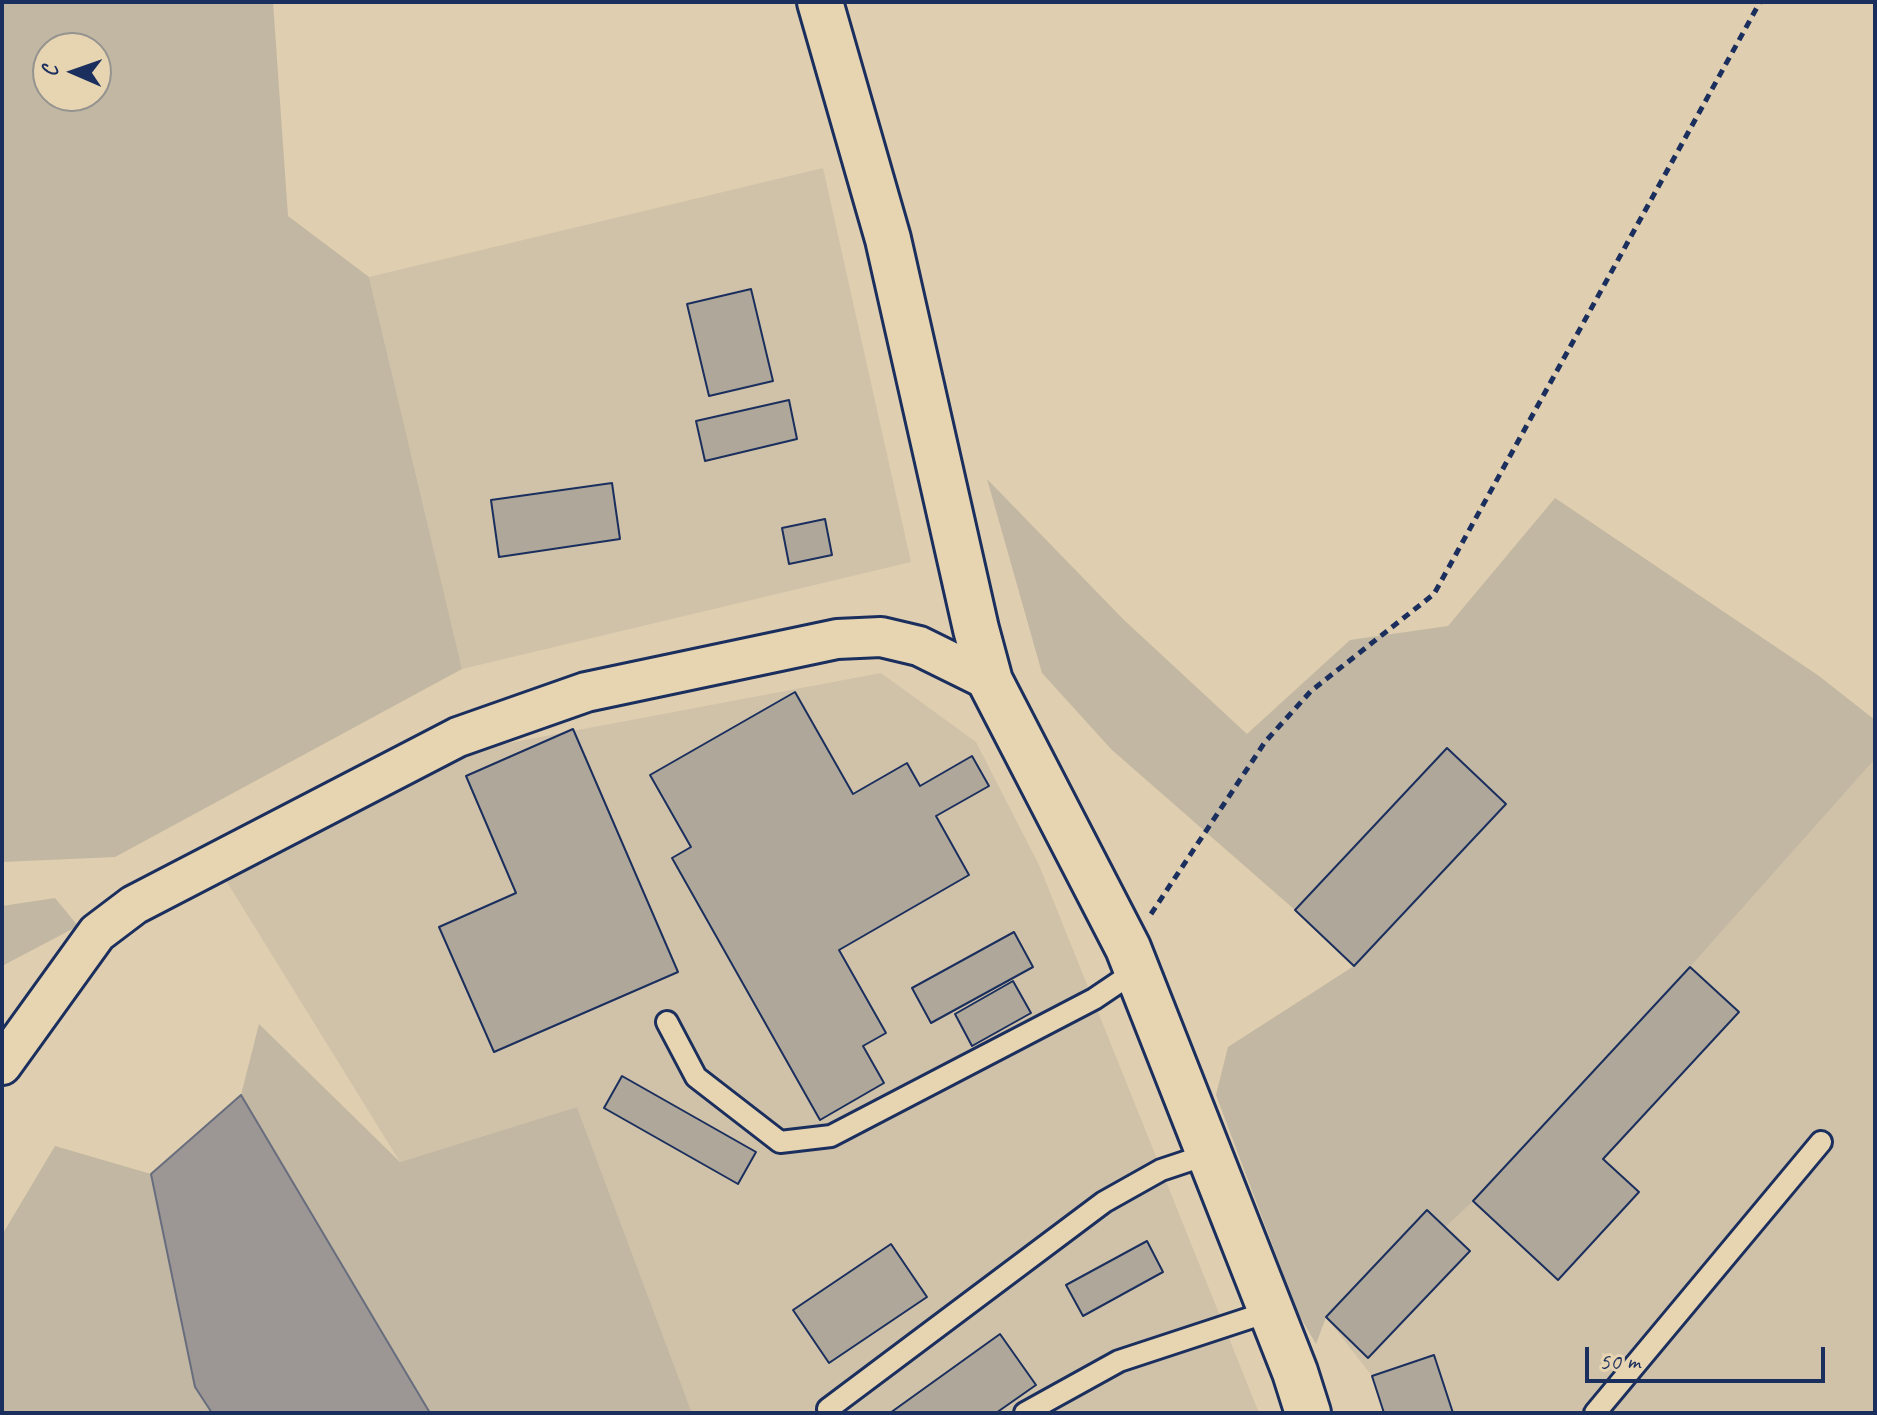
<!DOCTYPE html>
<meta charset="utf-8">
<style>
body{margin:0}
#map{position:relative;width:1877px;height:1415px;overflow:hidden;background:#dfceaf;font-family:Caveat,sans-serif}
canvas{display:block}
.frame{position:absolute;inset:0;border:4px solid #1b2f5e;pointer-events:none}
.north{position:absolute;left:32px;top:32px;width:80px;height:80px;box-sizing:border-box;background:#e7d5b2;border:2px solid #959390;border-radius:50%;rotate:272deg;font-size:22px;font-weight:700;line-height:32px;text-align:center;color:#1b2f5e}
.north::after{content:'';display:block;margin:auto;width:28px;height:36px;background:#1b2f5e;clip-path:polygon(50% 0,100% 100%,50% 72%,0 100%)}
.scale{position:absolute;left:1585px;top:1347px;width:240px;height:36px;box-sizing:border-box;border:4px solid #1b2f5e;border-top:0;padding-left:10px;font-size:24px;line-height:28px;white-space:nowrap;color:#1b2f5e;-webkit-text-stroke:6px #e7d5b2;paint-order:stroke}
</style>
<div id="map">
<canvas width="1877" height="1415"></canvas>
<div class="frame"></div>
<div class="north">С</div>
<div class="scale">50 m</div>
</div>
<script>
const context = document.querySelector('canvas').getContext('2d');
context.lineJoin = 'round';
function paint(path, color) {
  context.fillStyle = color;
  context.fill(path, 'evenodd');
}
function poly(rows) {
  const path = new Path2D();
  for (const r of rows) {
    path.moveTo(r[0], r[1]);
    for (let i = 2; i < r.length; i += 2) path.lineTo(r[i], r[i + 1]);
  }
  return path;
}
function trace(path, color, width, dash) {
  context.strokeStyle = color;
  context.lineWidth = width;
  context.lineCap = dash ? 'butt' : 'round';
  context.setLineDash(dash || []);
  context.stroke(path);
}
paint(poly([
 [823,168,911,562,462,669,369,277],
 [881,673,976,742,1039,865,1259,1413,692,1413,577,1107,400,1162,225,879,461,752],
 [1875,759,1875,1413,1384,1413,1372,1376,1326,1317,1427,1210,1690,967]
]), '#d0c2a9');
paint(poly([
 [2,2,273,2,288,216,369,277,462,669,115,857,2,862],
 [48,48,96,48,96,96,48,96],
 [987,479,1124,620,1247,734,1350,640,1448,626,1555,498,1819,676,1875,720,1875,759,1690,967,1473,1201,1445,1227,1427,1210,1326,1317,1316,1344,1298,1313,1216,1095,1228,1047,1354,966,1506,804,1447,749,1295,910,1112,750,1042,673],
 [55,898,78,926,2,966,2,906],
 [259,1024,400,1162,577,1107,692,1413,430,1413,241,1095],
 [55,1146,151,1174,195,1387,212,1413,2,1413,2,1235]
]), '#c2b7a3');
const water = poly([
 [241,1095,393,1351,430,1413,212,1413,195,1387,151,1174,241,1095]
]);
paint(water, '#9c9794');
trace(water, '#686d7e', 2);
const building = poly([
 [751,289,773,381,709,396,687,304,751,289],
 [789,400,797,439,705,461,696,421,789,400],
 [612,483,620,539,499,557,491,500,612,483],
 [825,519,832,555,789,564,782,528,825,519],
 [795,692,853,794,907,763,920,786,972,756,989,786,936,816,969,875,839,950,886,1033,863,1046,884,1083,820,1120,672,858,691,847,650,775,795,692],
 [573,729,678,972,494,1052,439,927,516,893,466,776,573,729],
 [1447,748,1506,804,1354,966,1295,910,1447,748],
 [1014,932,1033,967,931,1023,912,988,1014,932],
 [1690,967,1739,1012,1603,1159,1639,1192,1558,1280,1473,1201,1690,967],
 [1013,981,1031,1013,972,1046,955,1014,1013,981],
 [622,1076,756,1152,738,1184,604,1108,622,1076],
 [1427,1210,1470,1251,1368,1358,1326,1317,1427,1210],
 [1147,1241,1163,1272,1083,1316,1066,1285,1147,1241],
 [891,1244,927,1297,829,1363,793,1310,891,1244],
 [1000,1334,1036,1385,996,1413,890,1413,1000,1334],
 [1434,1355,1453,1413,1384,1413,1372,1376,1434,1355]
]);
paint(building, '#aea79a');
trace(building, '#1b2f5e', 2);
const lane = poly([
 [667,1022,696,1077,780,1142,831,1136,1094,999,1137,970],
 [828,1409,1104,1202,1161,1170,1209,1154],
 [1025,1413,1119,1361,1271,1311],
 [1595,1413,1821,1142]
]);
const street = poly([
 [2,1065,97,933,134,905,458,737,586,692,837,639,881,637,919,646,990,681]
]);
const secondary = poly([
 [820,2,888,239,976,629,990,681,1128,948,1295,1372,1308,1413]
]);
trace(lane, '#1b2f5e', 26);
trace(street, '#1b2f5e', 44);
trace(secondary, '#1b2f5e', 50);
trace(poly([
 [1151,914,1265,742,1311,691,1434,594,1760,2]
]), '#1b2f5e', 5, [8, 6]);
trace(lane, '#e7d5b2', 20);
trace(street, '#e7d5b2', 38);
trace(secondary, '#e7d5b2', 44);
</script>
